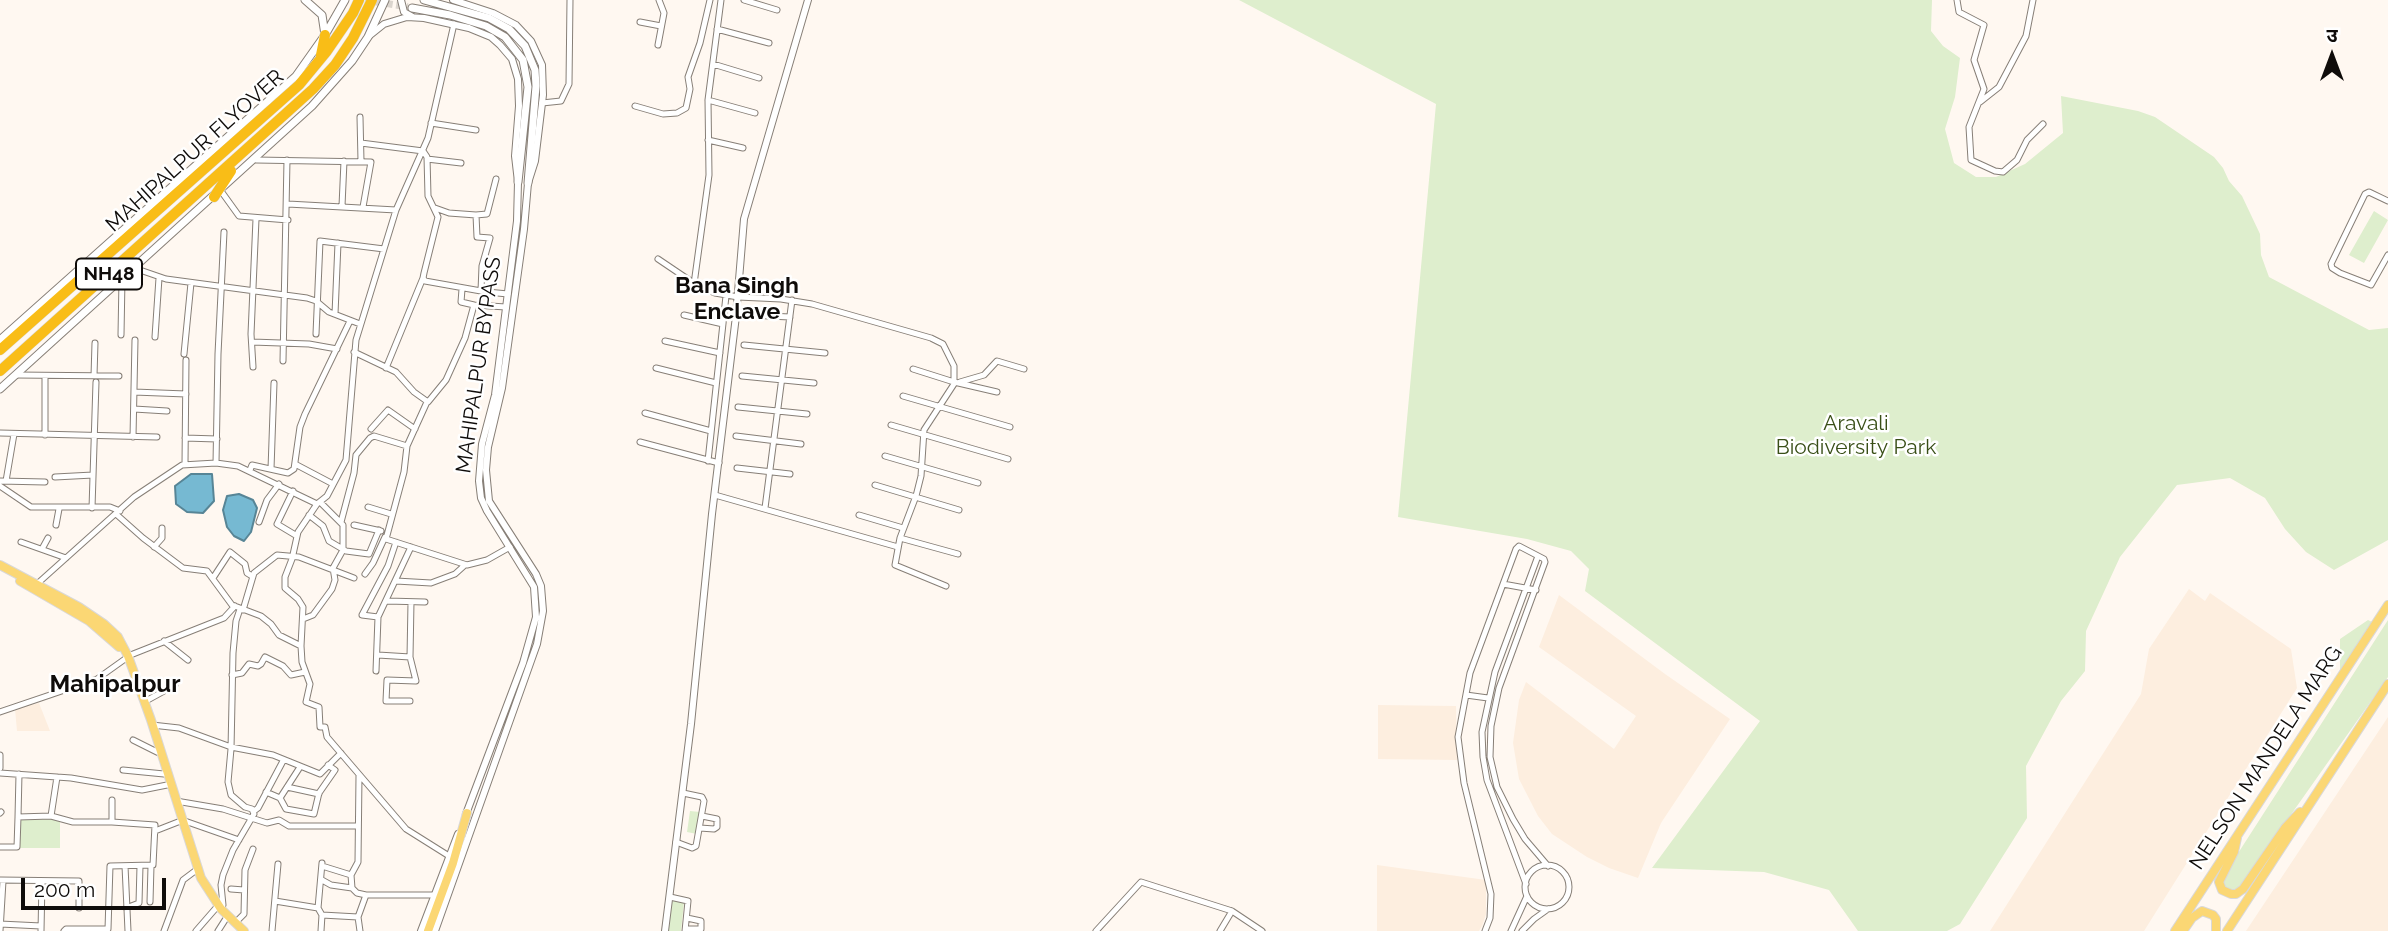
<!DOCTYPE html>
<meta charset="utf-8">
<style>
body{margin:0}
#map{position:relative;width:2388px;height:931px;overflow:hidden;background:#fff8f1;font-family:Raleway,"Noto Sans Devanagari",sans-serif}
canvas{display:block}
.north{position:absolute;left:2297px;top:21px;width:70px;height:70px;-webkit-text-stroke:5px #fff;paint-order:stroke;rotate:0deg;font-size:19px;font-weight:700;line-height:28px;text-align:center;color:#0f0c0a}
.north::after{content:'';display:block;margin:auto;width:24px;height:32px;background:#0f0c0a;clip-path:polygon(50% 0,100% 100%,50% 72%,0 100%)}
.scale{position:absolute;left:21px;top:878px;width:145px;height:32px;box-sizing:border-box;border:4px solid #0f0c0a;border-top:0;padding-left:9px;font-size:21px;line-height:24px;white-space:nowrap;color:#0f0c0a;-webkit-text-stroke:5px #fff;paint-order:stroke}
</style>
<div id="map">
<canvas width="2388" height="931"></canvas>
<div class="north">उ</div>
<div class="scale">200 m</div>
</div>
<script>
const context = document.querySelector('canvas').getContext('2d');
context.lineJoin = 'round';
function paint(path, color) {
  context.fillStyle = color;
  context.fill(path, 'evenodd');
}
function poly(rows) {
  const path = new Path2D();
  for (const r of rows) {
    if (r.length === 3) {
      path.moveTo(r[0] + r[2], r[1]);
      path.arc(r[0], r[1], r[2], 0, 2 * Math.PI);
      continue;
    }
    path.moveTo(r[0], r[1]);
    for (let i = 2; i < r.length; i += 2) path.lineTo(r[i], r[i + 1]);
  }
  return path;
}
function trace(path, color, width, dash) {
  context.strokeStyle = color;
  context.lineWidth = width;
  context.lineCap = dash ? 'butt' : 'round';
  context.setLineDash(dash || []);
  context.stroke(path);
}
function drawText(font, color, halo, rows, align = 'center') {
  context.font = font + ' Raleway,sans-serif';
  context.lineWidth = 5;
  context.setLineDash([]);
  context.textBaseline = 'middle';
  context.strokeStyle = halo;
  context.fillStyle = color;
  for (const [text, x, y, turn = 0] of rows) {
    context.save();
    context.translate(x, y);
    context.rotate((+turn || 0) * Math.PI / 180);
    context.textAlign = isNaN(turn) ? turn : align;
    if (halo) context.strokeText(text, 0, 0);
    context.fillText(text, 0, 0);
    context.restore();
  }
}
paint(poly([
 [2189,589,2205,601,2210,593,2291,649,2297,688,2144,931,1990,931,2141,694,2149,649],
 [1559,595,1665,674,1730,719,1661,823,1638,878,1609,868,1587,857,1552,834,1538,816,1519,779,1513,743,1519,700,1526,682,1614,749,1636,716,1539,647],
 [39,703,50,731,17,731,15,709],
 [1378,705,1456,706,1457,760,1378,759],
 [2388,717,2388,931,2246,931],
 [1377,865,1486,880,1486,914,1482,926,1479,931,1377,931]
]), '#fdeedf');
paint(poly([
 [1239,0,1932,0,1931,31,1943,46,1960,58,1955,97,1945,129,1954,163,1976,177,1996,177,2025,164,2063,133,2061,96,2138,111,2155,117,2214,157,2223,168,2229,181,2242,196,2260,234,2261,255,2269,277,2369,330,2388,328,2388,540,2334,570,2306,552,2285,529,2265,498,2230,478,2177,485,2120,557,2086,631,2085,671,2061,701,2026,766,2027,818,1960,924,1947,931,1858,931,1829,890,1764,872,1652,868,1760,721,1585,591,1589,569,1571,551,1527,539,1398,517,1436,104],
 [2374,211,2388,220,2364,263,2349,255],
 [2368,620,2372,622,2340,671,2340,639],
 [2388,620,2388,677,2242,884,2233,891,2224,887,2224,875],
 [690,811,700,812,697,834,687,832],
 [18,817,60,818,60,848,18,848],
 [673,901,684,902,681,931,667,931,671,902]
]), '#deeecd');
const water = poly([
 [191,474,212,474,214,501,203,513,187,512,176,504,175,486,191,474],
 [239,494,253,500,257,508,251,532,244,541,234,536,227,527,223,510,227,496,239,494]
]);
paint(water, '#76b9d2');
trace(water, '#578596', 2);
trace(poly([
 [365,0,408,7]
]), '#dbd5ce', 7, [7, 3.5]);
const minor = poly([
 [744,0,777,10],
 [1957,0,1959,12,1984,25,1974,60,1984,89,1969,127,1971,160,1995,171,2003,172,2017,160,2027,140,2043,124],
 [640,22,661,26],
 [717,29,769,43],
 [658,45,664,13,659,0],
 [713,64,759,78],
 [708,100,755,113],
 [1980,102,1999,87,2026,36,2033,0],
 [542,103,561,101,569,84,570,0],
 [635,106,663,114,677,113,686,108,690,89,688,77,700,43,710,0],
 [360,117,361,161],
 [431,123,476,130],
 [708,140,743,148],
 [361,143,423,151],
 [423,151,427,157,428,196,438,217,424,273,423,278,425,281,481,291,482,266,490,238,477,237,476,215,487,214,496,179],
 [427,159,461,163],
 [256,160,371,162,363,207],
 [221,191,239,216,288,220],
 [2388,201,2369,192,2365,194,2331,264,2332,268,2340,273,2371,285,2388,255],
 [288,204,396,210],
 [342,206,344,161],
 [435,208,449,213,476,215],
 [658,259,698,286,715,293,738,297,781,299,812,304,931,338,943,344,954,366,954,384,924,430,921,476,916,496,900,538,895,565,946,586],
 [134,268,166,279,307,298,316,301,329,312,360,324],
 [694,284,709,175,708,100,721,0],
 [462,289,461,302,474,305],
 [487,292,508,294],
 [335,314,338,243],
 [684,315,723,324],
 [748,315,790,317],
 [316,334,320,241,384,249],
 [121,335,122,279],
 [155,337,159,278],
 [665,341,720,353],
 [252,342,309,344,337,349],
 [744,345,825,353],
 [354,352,396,372,414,392,428,402,446,380,465,338,474,305,506,307],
 [184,354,191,283],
 [283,361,287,160],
 [253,367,251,334,256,219],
 [386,368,423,278],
 [656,368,716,383],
 [913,369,954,382,997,392],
 [16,375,119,376],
 [45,376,45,435],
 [94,376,95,343],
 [742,376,814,383],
 [960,382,984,375,997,361,1024,369],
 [134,392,186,394],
 [903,396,1010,427],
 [427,402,407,446,404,472,386,539,467,565,487,560,510,547],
 [738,407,807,414],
 [134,409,167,411],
 [645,413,711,431],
 [891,425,1008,459],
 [371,429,388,410,415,429],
 [0,433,157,437],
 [736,436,801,444],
 [133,437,135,340],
 [185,438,217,439],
 [640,442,719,463],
 [885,456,978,483],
 [708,461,726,296],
 [216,463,218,354,224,232],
 [185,464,186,360],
 [295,464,333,484],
 [737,468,790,474],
 [271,469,274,383],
 [250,470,252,465,288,473,294,469,300,427,305,414,350,321],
 [55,477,93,475],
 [0,481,45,482],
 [6,481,14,434],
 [875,485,959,510],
 [0,486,31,507,110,507,120,511],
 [293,491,277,524,297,536],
 [715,495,898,547],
 [368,507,391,514],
 [92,508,96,382],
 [765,508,792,300],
 [116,514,143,538,183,568,207,571,232,605,261,616,271,624,279,635,301,646,302,662,310,684,306,702,319,707,320,727,325,727,327,737,406,829,449,856],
 [309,515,323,526,329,541,346,551,369,554,379,530],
 [859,515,903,528],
 [259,522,267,500,279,484],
 [341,522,354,473,356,455,370,438,374,436,407,446],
 [56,525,59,509],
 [354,525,381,531],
 [900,538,958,554],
 [21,542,66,558],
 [154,547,162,538,162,528],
 [42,549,48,538],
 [365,574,373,563,385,537],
 [213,578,230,552,245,564,247,573,252,576],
 [396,581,431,583,455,574,465,565],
 [37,584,134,497,182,465,216,463,238,466,317,504],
 [1503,584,1536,590],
 [387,601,425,602],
 [243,610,254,573,277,555,299,557,354,578],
 [378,617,362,615,388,566,396,542],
 [303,619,313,615,332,589,335,580,333,568,343,550,343,525,321,503],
 [164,641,188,660],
 [301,646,303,607,298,599,285,588,285,577,292,559,298,532,317,504,327,496,346,460,356,340,396,210,428,138,454,24],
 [378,655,410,657],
 [128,656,224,618,235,606],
 [376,671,378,617,411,547],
 [232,675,242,673,249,664,258,666,261,664,265,657,283,666,291,675,305,672],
 [1466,695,1488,698],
 [410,701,386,701,387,680,416,681,410,657,411,602],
 [144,702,175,685],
 [0,712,97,679,125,659],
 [152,725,179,728,231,747,273,755,320,774,341,753],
 [133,740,157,752],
 [0,768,0,755],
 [123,770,164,774],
 [0,773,71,778,142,790,167,785],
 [359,776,358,862,351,875,352,888,357,893,366,895,435,895],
 [287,787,319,794],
 [266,792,280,798,300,767],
 [280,798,286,809,314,814,319,793,335,770,328,765],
 [176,801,223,809,267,823,279,820,289,826,358,826],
 [254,811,258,808,283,761],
 [0,813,1,812],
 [51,816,73,822,112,822],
 [18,817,19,774],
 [182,820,239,840],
 [700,828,714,829,717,827,717,819,702,816],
 [155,831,178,822],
 [676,842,692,848,696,846,704,801,702,797,683,793],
 [0,847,17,847,18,817,51,816,57,777],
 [1547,887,22],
 [125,866,128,931],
 [322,866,351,875],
 [0,880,79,881,79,908],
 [322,880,331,885,352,888],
 [1526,884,1487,780,1483,757,1482,732,1495,672,1538,556],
 [231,889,244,890],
 [670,897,688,901,685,931],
 [275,901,318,908],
 [150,902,151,866],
 [126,908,139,903,140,866],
 [221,909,223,905,221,885,223,875,233,850,254,814,252,809,245,807,231,795,228,782,231,749,233,653,236,621,240,609],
 [322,915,318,908,322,863],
 [235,923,244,914,245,870,253,849],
 [0,924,41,926],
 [686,929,701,929,701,921,687,918],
 [0,931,3,881],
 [41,931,42,881],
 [64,931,66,929,108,929,110,866,153,865,155,825,112,822,112,800],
 [164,931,183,880,195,871],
 [196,931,216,908],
 [218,931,225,920],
 [272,931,278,864],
 [321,931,322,915,358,917],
 [360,931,358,917,366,895],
 [1096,931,1141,882,1232,911,1262,931],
 [1220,931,1232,911],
 [1485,931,1490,918,1491,894,1464,783,1458,737,1470,673,1516,549,1519,546,1544,559,1545,562,1499,688,1491,726,1490,757,1497,787,1513,819,1525,839,1548,866],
 [1511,931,1527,896],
 [1522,931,1534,919,1548,909]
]);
const tertiary = poly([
 [401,0,404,12,413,17],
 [369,36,384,24,407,17,424,18,469,28,491,37,500,45,512,59,518,79,519,106,515,156,518,182,517,221,495,395,482,444,479,481,481,498,487,511,534,587,536,617,523,663,466,814],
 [421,931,458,834],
 [435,931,537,644,543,611,541,586,536,574,489,501,486,470,488,447,502,388,524,229,528,183,535,161,543,95,542,65,531,41,516,25,493,13,453,0],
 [665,931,691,724,712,514,736,316,744,219,808,0]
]);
const secondary = poly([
 [305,0,322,15,325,35],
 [424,0,489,18,509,29,525,46,535,70,536,86,528,183],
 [412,8,450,15,486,26,505,37,523,60,528,87,518,182],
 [0,340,296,76,325,35,345,0],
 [0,389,312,106,352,61,368,37,385,0]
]);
const primary = poly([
 [0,565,79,607,104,624,118,637,128,656,151,720,201,878,221,909,244,931],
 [20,581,89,621,119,647],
 [2237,838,2234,852,2219,882,2222,890,2231,894,2236,894,2243,889,2285,828,2300,812],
 [428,931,453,863,467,813],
 [2175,931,2388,605],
 [2183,931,2192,918,2202,911,2213,915,2216,919,2216,931],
 [2227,931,2388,684]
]);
const motorway = poly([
 [321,55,325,35],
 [214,197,231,171],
 [0,350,299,85,327,51,353,13,359,0],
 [0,371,313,89,335,65,353,38,372,0]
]);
trace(minor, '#877f77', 7);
trace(tertiary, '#877f77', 8);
trace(secondary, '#877f77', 9);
trace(primary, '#d9d8d8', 10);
trace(motorway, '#d9d8d8', 11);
trace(minor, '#fff', 5);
trace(tertiary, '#fff', 6);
trace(secondary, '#fff', 7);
trace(primary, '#fbd774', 8);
trace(motorway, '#f9bd17', 10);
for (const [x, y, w] of [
 [109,274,66]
]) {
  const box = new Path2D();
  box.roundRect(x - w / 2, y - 15.5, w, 31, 5);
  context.fillStyle = '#fff';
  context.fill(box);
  trace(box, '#0f0c0a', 2);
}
drawText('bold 19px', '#0f0c0a', null, [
 ["NH48",109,274]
]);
drawText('21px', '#0f0c0a', '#fff', [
 ["MAHIPALPUR FLYOVER",195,151,-42],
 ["MAHIPALPUR BYPASS",479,365,-82],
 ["NELSON MANDELA MARG",2266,758,-57]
]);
drawText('21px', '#394f17', '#fff', [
 ["Aravali",1856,424],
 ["Biodiversity Park",1856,448]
]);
drawText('bold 23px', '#0f0c0a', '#fff', [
 ["Bana Singh",737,286],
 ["Enclave",737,312]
]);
drawText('bold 24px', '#0f0c0a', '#fff', [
 ["Mahipalpur",115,685]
]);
</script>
